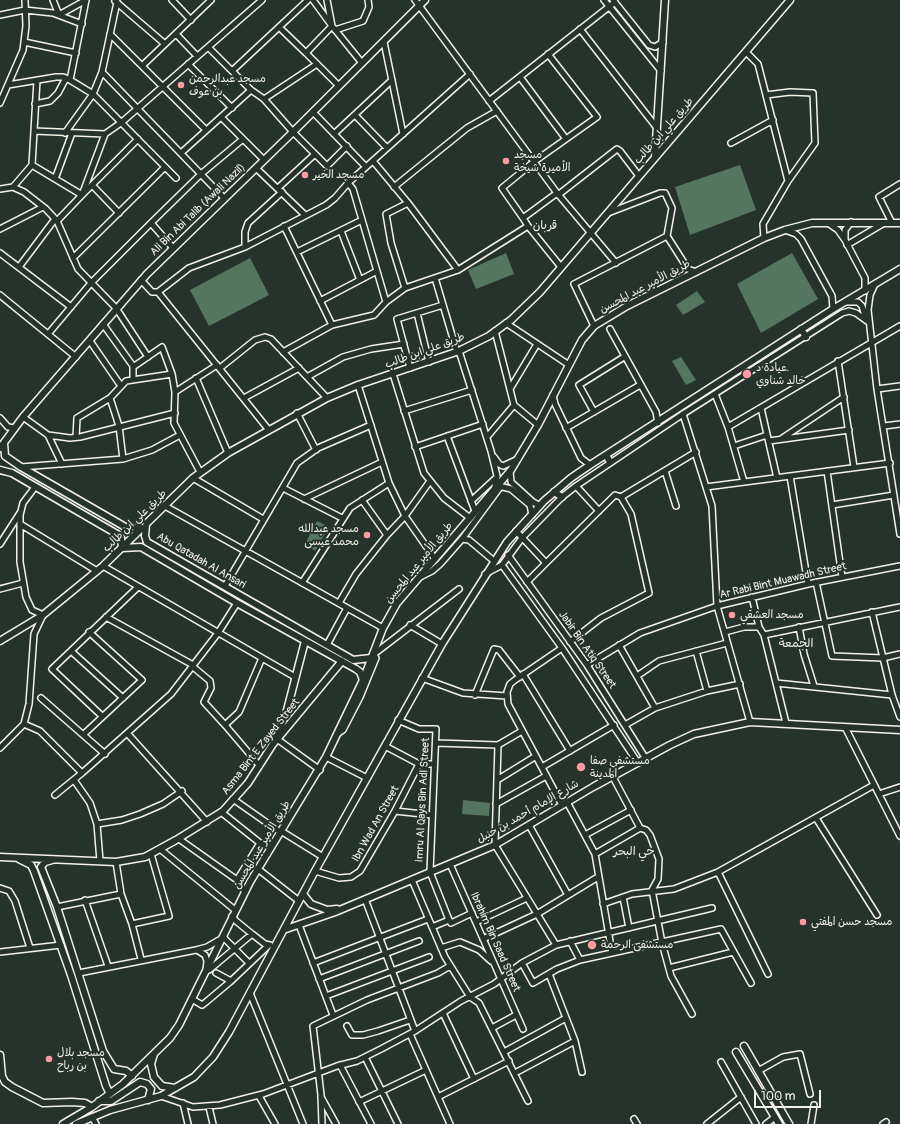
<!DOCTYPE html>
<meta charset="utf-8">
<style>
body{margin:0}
#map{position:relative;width:900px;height:1124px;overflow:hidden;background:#26332d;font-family:Pangolin,sans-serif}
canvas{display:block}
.scale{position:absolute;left:754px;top:1090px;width:67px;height:18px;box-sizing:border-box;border:2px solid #f4f1e8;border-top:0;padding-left:5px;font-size:12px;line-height:14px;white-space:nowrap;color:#f4f1e8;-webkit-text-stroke:3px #26332d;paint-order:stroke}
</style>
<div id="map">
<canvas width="900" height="1124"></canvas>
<div class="scale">100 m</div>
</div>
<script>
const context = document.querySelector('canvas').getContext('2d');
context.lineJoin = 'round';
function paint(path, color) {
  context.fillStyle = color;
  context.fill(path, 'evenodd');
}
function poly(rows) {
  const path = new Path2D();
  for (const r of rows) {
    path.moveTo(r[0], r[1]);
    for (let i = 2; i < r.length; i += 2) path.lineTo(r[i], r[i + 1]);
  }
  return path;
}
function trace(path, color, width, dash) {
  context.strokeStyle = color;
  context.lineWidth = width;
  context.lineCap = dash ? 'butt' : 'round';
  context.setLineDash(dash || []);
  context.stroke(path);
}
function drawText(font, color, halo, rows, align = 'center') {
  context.font = font + ' Pangolin,"Playpen Sans Arabic",sans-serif';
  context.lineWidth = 4;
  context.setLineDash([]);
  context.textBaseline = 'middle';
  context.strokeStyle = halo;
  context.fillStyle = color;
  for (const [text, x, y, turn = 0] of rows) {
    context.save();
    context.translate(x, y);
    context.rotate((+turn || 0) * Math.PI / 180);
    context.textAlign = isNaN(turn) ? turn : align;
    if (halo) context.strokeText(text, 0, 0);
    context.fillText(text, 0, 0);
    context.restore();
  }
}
paint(poly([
 [740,165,756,210,690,235,675,187],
 [506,253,514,274,476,289,468,270],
 [792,253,818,299,761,333,737,284],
 [250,258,269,295,209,326,190,290],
 [697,291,705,302,683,315,676,305],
 [681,357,696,380,686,385,672,361],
 [317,521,329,527,315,551,305,544],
 [463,800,490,803,489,816,462,814]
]), '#547660');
const minor = poly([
 [53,0,59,15,86,0],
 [172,0,191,20],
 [313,0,332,26,306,53,339,86],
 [327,0,332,26,362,63],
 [415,0,557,193,616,263],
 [604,0,661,71],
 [613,0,649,45,655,47,663,42],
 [115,1,165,44],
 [0,15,25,10,53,13,82,24],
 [279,27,306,53],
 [580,29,657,128],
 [335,30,363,21,369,7,368,0],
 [110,34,206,130],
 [176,34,197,56],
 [24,42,76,53],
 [384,42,403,134],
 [208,47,251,90,264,99,293,132,327,166,347,146],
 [746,52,758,64,788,181,763,224,764,238],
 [188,64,232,108],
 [142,66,211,0],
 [232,71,308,0],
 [102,72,224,198],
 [520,77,566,139],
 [70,80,86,0],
 [8,85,56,77,63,77,70,80,93,94,176,178],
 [766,95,790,92,813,93,815,143,788,181],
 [264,99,317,64],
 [489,101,615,2],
 [0,103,23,50,26,26,25,0],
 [35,104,50,101,58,93,66,78],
 [313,112,366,167],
 [355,115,387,148],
 [221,117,264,160],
 [34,131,105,134],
 [65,133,93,94,102,72,117,2],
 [334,134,392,80],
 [731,143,773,120],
 [181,153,251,90],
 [373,161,408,203,458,270],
 [32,165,82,195,138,139],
 [256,168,305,215],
 [55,179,72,133],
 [348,183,353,189,386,302],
 [92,185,119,213],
 [13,187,32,165,37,80],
 [394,187,467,128,497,111],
 [278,188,315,154],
 [0,189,13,187,24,192,46,209,57,221,78,269,116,308,148,357],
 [558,195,617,149,620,151,639,176],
 [608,213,660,193,665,193,672,208,667,236,688,269,696,272],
 [523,218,502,188,535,161,597,117,548,54],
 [57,221,82,195,105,134,122,122,262,0],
 [151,223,173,248],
 [828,223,838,230,845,240,865,278,865,291],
 [892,223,879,197,900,184],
 [284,226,332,325],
 [528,226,561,267],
 [0,229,43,207],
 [785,230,796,234,801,239,832,296,833,309],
 [341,231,360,280],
 [845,239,845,230,851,222],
 [847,245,884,223],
 [245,247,245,232,248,223,282,192],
 [297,252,362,220],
 [0,253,71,307],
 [73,258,165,167],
 [19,267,55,219],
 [435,278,457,352],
 [141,280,152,292,158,292,268,429],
 [875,284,870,295,868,310,877,389,900,534],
 [405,288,391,243,386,214,408,203],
 [158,292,189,268,245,247,326,205,335,198,348,183,470,74],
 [0,295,76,357],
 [320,301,377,271],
 [846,302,858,302,862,306,866,319],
 [417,313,429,362],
 [506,323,569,365],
 [103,324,133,366,133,380],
 [594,326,574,284,667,236],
 [610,329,656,412,658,423],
 [495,331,514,405,538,425],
 [49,333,91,283,151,223,201,174,243,139],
 [90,341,121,386],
 [459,351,491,451,497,476,495,487],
 [283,352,332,325,374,315,386,302,405,288,458,270,528,226,523,218,557,193],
 [838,361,854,467],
 [133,367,162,347,172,374,175,392],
 [220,368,255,340,265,337,271,339,327,398],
 [410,368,397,319,443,305],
 [393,374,424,473,444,498,470,518],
 [307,377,343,357,371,349,404,344],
 [196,378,228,453],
 [358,385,389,483,405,516,435,559],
 [510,389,537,344],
 [877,389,900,386],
 [715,394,728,427,744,482],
 [553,395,555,404,581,458,590,465],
 [244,398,299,368],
 [761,408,777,478],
 [404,411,472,390],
 [594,412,579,385,624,357],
 [297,413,316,450],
 [683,414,712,506,717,606,750,722],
 [23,417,48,435,62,464],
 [0,418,8,427,15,428],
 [884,426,900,424],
 [728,427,900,326],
 [566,428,640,385],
 [48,435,70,438,80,437,175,413],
 [447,436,475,511],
 [76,437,77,418,110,398],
 [487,437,514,405],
 [781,439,844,397],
 [769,441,849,430],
 [734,446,767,435],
 [415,447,483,424],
 [494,457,499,464,503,466,516,460],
 [123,459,119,426,110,398,126,381,172,374],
 [21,467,123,459,152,450,180,435],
 [510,471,511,482,533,502,540,506],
 [665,471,676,506],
 [827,471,842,577],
 [200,472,174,423,175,392,217,365],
 [790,476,808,584],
 [193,478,263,519],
 [499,486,511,489,518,495,530,505,532,515],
 [576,486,599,511],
 [706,487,890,463],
 [283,488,342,518],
 [621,497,696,452],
 [304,499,382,462],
 [362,500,387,535],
 [471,501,497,477],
 [832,505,894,495],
 [165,506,383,628],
 [20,524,97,571],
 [516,531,546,563,527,582],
 [462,539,501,486],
 [0,544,20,513],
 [508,555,587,665,646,759],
 [546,563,615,495,621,497,631,514,649,593,601,618,570,642],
 [502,565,562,648,638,763],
 [103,566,295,677],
 [485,574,502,565,522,538,562,497,576,486,683,414,842,313,849,311,856,313,867,321],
 [420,577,432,571,440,564,462,539,469,540,494,561],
 [816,582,832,656,883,658,900,654],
 [302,583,350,508,389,483],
 [225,586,297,463,318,448,371,425],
 [0,589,23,583],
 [752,597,759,627,764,635,786,723],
 [339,603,356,574,387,535,405,516,430,481],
 [872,612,892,695,900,717],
 [106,617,193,665],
 [410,625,442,644],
 [799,627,804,654,814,686],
 [725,632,744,627,759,627],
 [764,635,900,607],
 [327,645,347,608],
 [619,645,655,708],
 [562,648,515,680,510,684,507,692,508,704,562,805],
 [71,651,123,698],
 [696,651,707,691],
 [374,654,459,589],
 [587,665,640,633,717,606,808,584,900,566],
 [192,666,210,681,211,688,204,702,225,725],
 [523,674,570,751],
 [637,676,659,661,727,643],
 [422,678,463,693,507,696],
 [776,683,892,695],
 [475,695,494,649,499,650,520,677],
 [41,698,105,754],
 [102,716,52,669,138,587],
 [398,720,419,729,436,729,430,872,449,920],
 [24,724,40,731,82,773,171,694,218,633,237,603],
 [625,725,655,708,707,691,740,684],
 [846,729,900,836],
 [127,733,207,822],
 [84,734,142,680,89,632],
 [337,734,343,730,360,697,376,658,373,653],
 [277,739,320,770],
 [436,743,498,745,522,731],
 [498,745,495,845,556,945],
 [385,746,419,764,434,764],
 [0,748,24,724,29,704,34,634,43,615,32,610,26,597,20,562,20,515,23,503,35,487],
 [326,757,367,778],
 [259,765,225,725,239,712,262,658],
 [542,767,614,725],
 [613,777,640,828,646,830,650,835,659,859,658,879,652,890,662,943,671,976,692,1014],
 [74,780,90,803,97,824,100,861],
 [497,780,536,756],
 [879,794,900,787],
 [55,795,82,773],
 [233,799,280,832],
 [567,802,595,854,612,953],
 [496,804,546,776],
 [395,811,432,815],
 [221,812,260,843,272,846],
 [816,818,877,915],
 [97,824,122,820,140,814,163,804,182,791],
 [529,825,568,895],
 [281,831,323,857],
 [585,835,631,810],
 [179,839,237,880,245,892],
 [160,849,235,910],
 [595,854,640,828],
 [116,862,121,894,132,924,141,959],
 [450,864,523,1029],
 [258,869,299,901],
 [315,871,339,878,351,877,360,871,395,811,419,764],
 [718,872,768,974],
 [237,880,260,843],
 [412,880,445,957,470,997,479,1003,528,1101],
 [0,888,9,891,15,901,30,948],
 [623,897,629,928],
 [365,899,415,1031],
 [85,900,108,966],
 [603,904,632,894,674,889,718,872,874,785],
 [57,907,121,894],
 [232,916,236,921,252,934,265,944,270,945],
 [476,922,527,898],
 [132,924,169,916,151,854],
 [299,925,333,1015],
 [432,927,449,920,451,923,472,913],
 [224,934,224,938,249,963],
 [483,939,537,914,598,877],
 [570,941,580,960],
 [441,948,460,942,479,950,491,961],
 [197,950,205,955,207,961,206,971,209,970,252,934],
 [0,952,61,945],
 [313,963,428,919],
 [522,963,533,983,557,969,580,960,721,929,751,983],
 [669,968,733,952],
 [79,973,196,950,207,947,221,939],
 [216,973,231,981],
 [549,974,575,1041,582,1072],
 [319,979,419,941],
 [250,993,303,1124],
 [326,996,429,957],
 [192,999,202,1005,206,1002,231,981,269,945],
 [443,1013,474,1079],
 [347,1026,352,1035,363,1035,378,1031,410,1020],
 [492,1028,516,1015],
 [410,1034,450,1124],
 [504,1052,566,1018],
 [365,1057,398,1124],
 [721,1062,756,1124],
 [340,1065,371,1124],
 [758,1071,783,1057,800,1054,810,1094],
 [515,1073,575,1041],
 [161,1096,193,1107,220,1105,263,1094,337,1066,357,1061,381,1049,415,1031,461,1001,494,984,522,963,556,945,712,908],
 [259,1096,275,1124],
 [321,1097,336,1124],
 [438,1097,509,1061],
 [359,1102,426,1070],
 [183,1103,188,1124],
 [209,1107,213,1124],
 [92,1117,96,1124],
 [634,1119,637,1124],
 [322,1124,321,1095,313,1026,367,1000,438,973,450,966],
 [707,1124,741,1097],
 [766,1124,775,1117],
 [811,1124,814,1105],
 [883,1124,886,1122]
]);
const major = poly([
 [655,157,665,0],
 [801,329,806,337],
 [4,443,5,456,21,467,127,528,133,529,144,525],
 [0,448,23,417,147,274,293,132,425,0],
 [606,455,610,462],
 [0,470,12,473,117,534,121,538,122,548],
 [554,492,562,497],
 [146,524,145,536,147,542,353,660,371,658],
 [122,548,141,547,237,603,356,669,360,672,363,680],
 [0,641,43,615,103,566,193,478,228,453,327,398,358,385,459,351,489,336,511,320,540,292,790,0],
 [276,737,286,714,305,641],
 [0,857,116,862,145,857,176,840,223,811,248,783,273,744,342,661],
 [19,859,31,865,34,871,71,975,106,1086,110,1094],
 [52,860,45,862,41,867,57,907,103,1051,114,1069,126,1071,132,1076],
 [303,894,311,904,327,910,337,909],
 [286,929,335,912,495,845,593,787,670,745,694,734,750,722,900,730],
 [744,1046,789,1124],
 [736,1052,779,1124],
 [154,1054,151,1064,154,1077,162,1086,175,1088],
 [0,1055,2,1076,5,1082,12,1087,43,1103,72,1102,85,1103,92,1107],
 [99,1101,111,1101,140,1082,147,1084,151,1089,148,1100],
 [63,1124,92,1107,123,1084,170,1038,179,1025,250,882,326,757,363,680,383,628,397,603,511,470,538,425,582,340,594,326,627,306,764,238,785,230,812,223,900,223],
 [76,1124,110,1110,161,1096,194,1077,213,1057,229,1032,315,871,442,644,507,542,544,501,571,478,590,465,833,309,900,269]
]);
trace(minor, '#f4f1e8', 8);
trace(major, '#f4f1e8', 9);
trace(minor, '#26332d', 5);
trace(major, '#26332d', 6);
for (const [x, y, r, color] of [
 [181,85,4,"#ff9aa2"],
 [506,161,4,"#ff9aa2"],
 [305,175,4,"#ff9aa2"],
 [747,374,5,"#ff9aa2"],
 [367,535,4,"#ff9aa2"],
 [732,615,4,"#ff9aa2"],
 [581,767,5,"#ff9aa2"],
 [803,922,4,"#ff9aa2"],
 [592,945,5,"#ff9aa2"],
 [49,1059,4,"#ff9aa2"]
]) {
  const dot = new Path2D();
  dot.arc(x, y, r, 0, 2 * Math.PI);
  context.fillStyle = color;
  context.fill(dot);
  trace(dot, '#26332d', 1.5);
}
drawText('11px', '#f4f1e8', '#26332d', [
 ["مسجد عبدالرحمن",189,79],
 ["بن عوف",189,92],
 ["مسجد",514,155],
 ["الأميرة شيخة",514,168],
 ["مسجد الخير",313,175],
 ["عيادة د.",756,368],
 ["خالد شناوي",756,381],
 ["مسجد عبدالله",359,529,"right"],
 ["محمد عيسى",359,542,"right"],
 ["مسجد العشقي",740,615],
 ["مستشفی صفا",590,761],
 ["المدینة",590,774],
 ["مسجد حسن المفتي",811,922],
 ["مستشفى الرحمة",601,945],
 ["مسجد بلال",57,1053],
 ["بن رباح",57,1066]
], 'left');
drawText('11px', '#f4f1e8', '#26332d', [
 ["طريق علي ابن طالب",664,131,-49],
 ["Ali Bin Abi Talib (Awali Nazil)",198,210,-44],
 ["طريق الأمير عبد المحسن",645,287,-28],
 ["طريق علي ابن طالب",425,351,-20],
 ["طريق علي ابن طالب",135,521,-44],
 ["Abu Qatadah Al Ansari",201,561,30],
 ["طريق الأمير عبد المحسن",419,563,-51],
 ["Ar Rabi Bint Muawadh Street",783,581,-13],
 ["Jabir Bin Atiq Street",587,650,55],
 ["Asma Bint E Zayed Street",261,747,-52],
 ["Imru Al Qays Bin Adl Street",423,800,-87],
 ["شارع الإمام أحمد بن حنبل",528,812,-30],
 ["Ibn Wad An Street",376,824,-61],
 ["طريق الأمير عبد المحسن",262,845,-59],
 ["Ibrahim Bin Saad Street",495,942,66]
]);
drawText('12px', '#f4f1e8', '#26332d', [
 ["قربان",545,226],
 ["الجمعة",796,644],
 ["حي البحر",634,852]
]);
</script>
